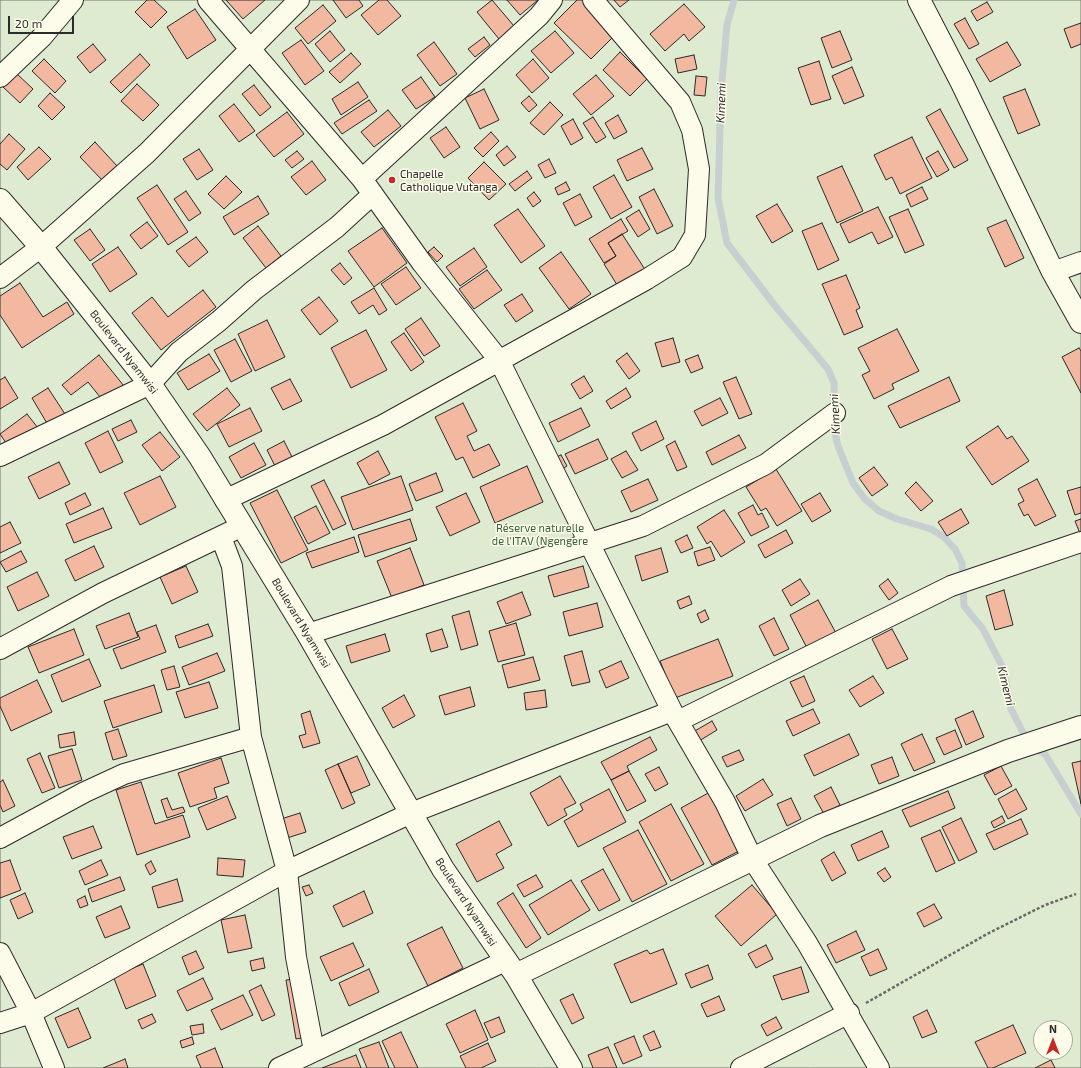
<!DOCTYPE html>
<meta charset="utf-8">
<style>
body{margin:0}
#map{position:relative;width:1081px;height:1068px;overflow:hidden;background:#fdfbea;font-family:"Exo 2",sans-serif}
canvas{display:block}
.north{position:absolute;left:1033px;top:1020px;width:40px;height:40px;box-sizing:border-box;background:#fdfbea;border:1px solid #a9a89e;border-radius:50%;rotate:0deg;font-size:11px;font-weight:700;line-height:16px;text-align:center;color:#2b2b2b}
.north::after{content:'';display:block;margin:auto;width:14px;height:18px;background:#c62828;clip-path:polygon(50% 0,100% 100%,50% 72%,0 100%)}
.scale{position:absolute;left:8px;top:16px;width:66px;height:18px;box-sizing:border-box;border:2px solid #2b2b2b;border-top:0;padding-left:5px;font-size:12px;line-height:14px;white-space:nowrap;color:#2b2b2b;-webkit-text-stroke:3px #fdfbea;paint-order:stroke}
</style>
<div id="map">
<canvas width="1081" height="1068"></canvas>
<div class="north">N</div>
<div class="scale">20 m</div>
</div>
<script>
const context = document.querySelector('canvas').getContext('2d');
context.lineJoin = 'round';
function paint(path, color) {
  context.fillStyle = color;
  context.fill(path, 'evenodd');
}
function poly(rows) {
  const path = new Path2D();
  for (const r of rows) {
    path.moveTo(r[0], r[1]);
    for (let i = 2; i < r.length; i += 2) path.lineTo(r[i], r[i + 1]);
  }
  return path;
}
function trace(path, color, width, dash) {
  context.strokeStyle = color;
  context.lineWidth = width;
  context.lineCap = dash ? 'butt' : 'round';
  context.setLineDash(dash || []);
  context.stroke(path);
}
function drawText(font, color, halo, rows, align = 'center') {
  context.font = font + ' "Exo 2",sans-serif';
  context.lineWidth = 3;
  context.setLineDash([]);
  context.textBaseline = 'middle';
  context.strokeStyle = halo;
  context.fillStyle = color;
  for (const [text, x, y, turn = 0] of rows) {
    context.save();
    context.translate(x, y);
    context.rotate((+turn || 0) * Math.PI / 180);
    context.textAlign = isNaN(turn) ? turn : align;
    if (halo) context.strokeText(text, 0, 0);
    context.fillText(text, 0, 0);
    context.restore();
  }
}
const green = poly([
 [0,0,1081,0,1081,1068,0,1068,0,0],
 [1041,1028,1065,1028,1065,1052,1041,1052,1041,1028]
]);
paint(green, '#deebd1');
trace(green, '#74746e', 1);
trace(poly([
 [734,0,727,25,721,92,718,198,727,243,776,307,828,369,834,383,834,429,838,446,853,483,864,498,879,511,897,519,931,529,944,537,955,549,962,563,964,606,983,629,1003,668,1011,709,1030,746,1045,754,1081,814]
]), '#c7d0d0', 7);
const building = poly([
 [147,0,154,0,167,12,151,28,135,12,147,0],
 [226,0,265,0,243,19,226,0],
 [333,0,359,0,363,6,346,18,333,0],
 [379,0,387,0,401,16,378,35,361,15,379,0],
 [492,0,514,26,499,39,477,12,492,0],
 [507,0,538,0,520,15,507,0],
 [577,0,582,0,616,34,591,59,554,23,577,0],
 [614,0,629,0,620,7,614,0],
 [987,2,993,12,977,21,971,11,987,2],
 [684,4,705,27,689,41,684,34,665,51,650,34,684,4],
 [323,5,336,21,308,44,295,28,323,5],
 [195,9,216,40,187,59,167,27,195,9],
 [965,18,979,44,969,49,954,24,965,18],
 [1081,23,1081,44,1071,48,1064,29,1081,23],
 [330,31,345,50,330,62,315,44,330,31],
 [555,31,574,53,551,73,531,51,555,31],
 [840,31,852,60,832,68,821,38,840,31],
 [484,37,490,45,475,57,468,49,484,37],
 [301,40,324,71,305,85,282,53,301,40],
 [434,42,457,74,440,86,417,55,434,42],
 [1007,42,1021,65,990,82,976,59,1007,42],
 [93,44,106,60,90,73,77,57,93,44],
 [620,52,647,79,630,96,603,70,620,52],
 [351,53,361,64,340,83,329,72,351,53],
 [140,54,150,65,121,93,110,82,140,54],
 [694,55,697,69,678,73,675,59,694,55],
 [44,59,66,81,55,93,32,71,44,59],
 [533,59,549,78,532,93,516,75,533,59],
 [819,61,831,99,811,105,798,68,819,61],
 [852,67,864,96,844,104,832,76,852,67],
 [17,74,33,89,20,103,3,87,17,74],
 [596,75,614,96,591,115,573,94,596,75],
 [696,76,707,77,705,96,694,95,696,76],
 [421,77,435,97,416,109,402,90,421,77],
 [358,82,368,97,341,115,332,99,358,82],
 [137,84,159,105,143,121,121,101,137,84],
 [254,85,271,107,260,116,242,94,254,85],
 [484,89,499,120,480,129,465,98,484,89],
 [1025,89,1040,125,1018,134,1003,97,1025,89],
 [50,93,65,107,52,120,38,106,50,93],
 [529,96,537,105,529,112,521,103,529,96],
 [369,100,377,111,342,134,334,123,369,100],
 [550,102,563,115,544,135,530,123,550,102],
 [234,104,255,131,239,142,219,116,234,104],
 [940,109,968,160,954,168,926,117,940,109],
 [388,110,401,126,374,147,361,132,388,110],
 [287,112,304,134,274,157,256,135,287,112],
 [618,115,627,132,614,139,605,123,618,115],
 [593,117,606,137,596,143,583,123,593,117],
 [573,119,583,138,571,145,561,126,573,119],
 [446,127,460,147,444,158,430,138,446,127],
 [491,132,499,141,483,157,474,148,491,132],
 [9,134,25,149,7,170,0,164,0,144,9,134],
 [912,137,932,178,900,194,892,177,886,180,874,155,912,137],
 [95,142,117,166,102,180,80,157,95,142],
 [507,146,516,157,504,166,496,155,507,146],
 [39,147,51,159,28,180,17,167,39,147],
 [642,148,653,169,627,181,617,160,642,148],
 [199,149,213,170,197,180,183,159,199,149],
 [297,151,304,159,292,168,285,160,297,151],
 [938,151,949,170,937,177,926,158,938,151],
 [549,159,556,173,545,178,538,165,549,159],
 [312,161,326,180,306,195,291,177,312,161],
 [484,162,506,184,489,200,468,178,484,162],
 [842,166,863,211,837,223,817,177,842,166],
 [527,171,532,178,515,191,509,184,527,171],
 [614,175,632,207,611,219,593,187,614,175],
 [226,176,242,192,224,209,208,194,226,176],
 [566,182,570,190,558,195,555,188,566,182],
 [157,185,188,232,168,245,137,198,157,185],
 [922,187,928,199,911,207,906,195,922,187],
 [654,189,673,226,657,234,639,197,654,189],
 [186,191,201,213,189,221,174,199,186,191],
 [534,192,541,201,533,207,527,198,534,192],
 [580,194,592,217,575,226,563,203,580,194],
 [258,196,269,214,234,235,223,217,258,196],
 [777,204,793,231,772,243,756,216,777,204],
 [878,207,893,237,878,244,872,232,849,243,840,224,878,207],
 [518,209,545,246,521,263,494,225,518,209],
 [908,209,924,245,905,253,889,217,908,209],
 [639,210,650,229,638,237,626,218,639,210],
 [621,219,628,231,608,243,616,256,604,263,589,239,621,219],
 [1006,220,1024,258,1005,267,987,228,1006,220],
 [147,222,158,236,141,249,130,235,147,222],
 [822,223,839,260,818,270,802,231,822,223],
 [258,226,281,256,266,268,243,238,258,226],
 [382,228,407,263,374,287,348,251,382,228],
 [90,229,105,250,90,261,74,240,90,229],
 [622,234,646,271,619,288,604,264,616,256,608,243,622,234],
 [196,237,208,252,189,267,176,251,196,237],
 [118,247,137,274,110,292,92,264,118,247],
 [434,247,443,256,437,262,428,252,434,247],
 [474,248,487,267,460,286,446,267,474,248],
 [561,252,591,294,569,309,539,268,561,252],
 [340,263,352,278,344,285,331,270,340,263],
 [406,267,421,288,396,305,381,284,406,267],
 [487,270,502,290,474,309,459,289,487,270],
 [846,275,860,308,856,310,863,327,844,335,822,284,846,275],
 [20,283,43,317,67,302,74,314,22,348,0,315,0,296,20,283],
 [374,288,387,310,379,315,373,305,359,314,351,302,374,288],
 [203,290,216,307,161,350,132,313,152,297,168,317,203,290],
 [522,294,533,311,516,322,504,305,522,294],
 [319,297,338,321,320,335,301,310,319,297],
 [421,318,440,346,424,356,405,329,421,318],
 [267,320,285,357,255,371,238,334,267,320],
 [897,329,919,371,892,384,894,389,874,399,862,375,870,371,858,348,897,329],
 [366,330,387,370,351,388,331,348,366,330],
 [404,333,424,362,411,371,391,342,404,333],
 [673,338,680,362,662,367,655,343,673,338],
 [235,339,252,371,231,382,214,350,235,339],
 [1079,348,1081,351,1081,393,1062,357,1079,348],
 [627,353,640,371,629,379,616,361,627,353],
 [209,354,220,371,188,390,177,373,209,354],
 [99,355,124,386,104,402,88,382,71,395,62,385,99,355],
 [698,355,703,368,691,373,685,360,698,355],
 [584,376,593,391,580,399,571,384,584,376],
 [5,377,18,398,0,409,0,380,5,377],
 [736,377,752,414,739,419,723,382,736,377],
 [949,377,960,401,900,428,888,406,949,377],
 [290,379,302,401,283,410,271,388,290,379],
 [48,388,65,414,48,425,32,398,48,388],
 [227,388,240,405,207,431,193,414,227,388],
 [626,388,631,397,611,409,606,401,626,388],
 [720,398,728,413,702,426,694,411,720,398],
 [463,403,477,431,467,436,474,451,489,444,500,465,473,478,463,457,456,460,435,417,463,403],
 [250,408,262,431,229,447,217,424,250,408],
 [581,408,590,426,558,442,549,423,581,408],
 [27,414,38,428,10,449,0,434,27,414],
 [131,420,137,432,118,441,112,429,131,420],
 [656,421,664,439,641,451,632,433,656,421],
 [998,426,1007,439,1012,436,1029,461,992,485,966,447,998,426],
 [108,431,123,462,100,473,85,443,108,431],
 [160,432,180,457,162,471,142,445,160,432],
 [739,435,746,448,712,465,706,452,739,435],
 [598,439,608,459,575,474,565,454,598,439],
 [284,441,292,457,275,466,267,450,284,441],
 [675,441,687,467,677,471,666,446,675,441],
 [254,443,266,465,241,478,229,457,254,443],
 [378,451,390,474,369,485,357,463,378,451],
 [626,451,638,470,622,478,611,459,626,451],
 [561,455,567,466,561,470,554,458,561,455],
 [59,462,70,484,39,499,28,477,59,462],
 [527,466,543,502,495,523,480,487,527,466],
 [874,467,888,485,872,496,859,478,874,467],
 [776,469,802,511,777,526,766,508,761,511,746,487,776,469],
 [436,473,443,491,416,501,409,484,436,473],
 [160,476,176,507,140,525,124,493,160,476],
 [401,476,413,510,353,530,341,497,401,476],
 [648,479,658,500,631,512,621,491,648,479],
 [1037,479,1056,516,1035,526,1028,514,1024,516,1018,504,1024,501,1018,489,1037,479],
 [324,480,346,524,333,530,311,486,324,480],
 [916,482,933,501,921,511,905,493,916,482],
 [1081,487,1081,513,1075,515,1067,491,1081,487],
 [277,490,308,550,281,563,250,503,277,490],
 [85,493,91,505,70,515,65,503,85,493],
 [466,493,480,522,450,536,436,507,466,493],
 [820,493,831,511,812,522,801,504,820,493],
 [753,505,758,515,762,513,769,527,751,536,738,513,753,505],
 [316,506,330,533,308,544,294,517,316,506],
 [103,508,112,528,74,543,66,524,103,508],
 [961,509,969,523,947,536,938,522,961,509],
 [724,510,745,542,721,557,711,541,707,544,697,527,724,510],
 [410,519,417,540,365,557,358,535,410,519],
 [1081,519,1081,536,1075,521,1081,519],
 [10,522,21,543,0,553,0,527,10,522],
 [786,530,793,543,765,558,758,545,786,530],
 [687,535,693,548,681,553,675,541,687,535],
 [354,537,359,552,312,568,306,553,354,537],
 [94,546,104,567,75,581,65,560,94,546],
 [710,547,715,560,698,566,694,552,710,547],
 [410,548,424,585,392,598,377,561,410,548],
 [661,548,668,572,642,581,635,556,661,548],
 [21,551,27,562,6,572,0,562,21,551],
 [186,566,198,592,172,604,160,577,186,566],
 [583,566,589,587,554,597,548,576,583,566],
 [37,572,49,596,18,611,7,587,37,572],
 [800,579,810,594,791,606,782,590,800,579],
 [888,579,898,593,889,600,879,586,888,579],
 [1004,590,1013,625,995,630,986,596,1004,590],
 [522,592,531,615,506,624,497,602,522,592],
 [689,596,692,604,680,609,677,601,689,596],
 [818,600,836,633,807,648,790,615,818,600],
 [597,603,603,627,569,636,563,612,597,603],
 [705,610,709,619,701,623,697,614,705,610],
 [469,611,478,645,461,650,452,616,469,611],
 [129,613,138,637,105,649,96,626,129,613],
 [774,618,789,649,774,656,759,626,774,618],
 [516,623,525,655,498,662,489,631,516,623],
 [208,624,213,636,179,648,175,636,208,624],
 [156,625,166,652,121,669,113,649,140,639,137,632,156,625],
 [74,629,84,655,39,673,28,647,74,629],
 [442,629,448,647,431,652,426,634,442,629],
 [892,629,908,659,887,669,872,639,892,629],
 [385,634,390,651,351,663,346,646,385,634],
 [718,639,733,676,675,698,660,661,718,639],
 [582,651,590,682,572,686,564,656,582,651],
 [217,653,225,671,189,685,182,667,217,653],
 [533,657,540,680,508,688,502,665,533,657],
 [89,659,101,686,62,702,51,675,89,659],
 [621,661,629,678,606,688,599,671,621,661],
 [174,666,180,687,167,690,161,670,174,666],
 [804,676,815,701,802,707,790,682,804,676],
 [873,676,884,693,860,707,849,690,873,676],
 [37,680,52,712,11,731,0,706,0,698,37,680],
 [209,682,218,708,185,718,176,692,209,682],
 [154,685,162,712,113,728,104,701,154,685],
 [470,687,475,706,445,715,439,696,470,687],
 [545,690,547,707,526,710,524,693,545,690],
 [404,695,415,716,393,728,382,708,404,695],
 [813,709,820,723,793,736,786,721,813,709],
 [310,711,320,743,303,748,299,736,306,734,301,714,310,711],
 [973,711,984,737,966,745,955,719,973,711],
 [712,721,717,730,699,741,693,732,712,721],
 [118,729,127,756,113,760,105,733,118,729],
 [955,730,962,747,944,755,936,738,955,730],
 [74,732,76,745,60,748,58,735,74,732],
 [849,734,859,755,814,776,804,755,849,734],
 [922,734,935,762,914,771,901,744,922,734],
 [650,737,657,750,627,766,629,771,611,780,601,762,650,737],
 [72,749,82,780,59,788,48,756,72,749],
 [739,750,744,760,727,767,722,757,739,750],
 [40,753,55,788,42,793,27,759,40,753],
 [357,756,370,785,351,793,338,764,357,756],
 [892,757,899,776,879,784,871,765,892,757],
 [221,758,229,783,214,788,217,798,190,807,178,773,221,758],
 [1081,761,1081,804,1072,763,1081,761],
 [338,764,355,803,342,809,325,770,338,764],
 [1001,766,1012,786,995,795,984,775,1001,766],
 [659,767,668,784,655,791,645,774,659,767],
 [629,771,646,801,627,811,611,780,629,771],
 [560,776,576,803,564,809,567,815,548,826,530,793,560,776],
 [763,779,773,795,745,811,736,796,763,779],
 [3,780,15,806,3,812,0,805,0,782,3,780],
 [141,782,155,824,183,815,190,837,137,855,116,790,141,782],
 [831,787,840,805,824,814,814,796,831,787],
 [609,789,626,822,578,847,564,821,583,810,580,804,609,789],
 [1016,789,1027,809,1008,819,998,799,1016,789],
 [948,791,955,808,910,827,902,810,948,791],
 [710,792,741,850,712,865,681,808,710,792],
 [227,796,236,818,207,830,198,808,227,796],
 [167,798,172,810,183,807,185,812,167,818,161,800,167,798],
 [791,798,801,819,787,826,777,804,791,798],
 [671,804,704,864,671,881,639,822,671,804],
 [300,813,306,832,287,838,281,819,300,813],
 [1002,816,1005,822,994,828,991,822,1002,816],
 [961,818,977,852,959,861,942,827,961,818],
 [1021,819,1028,834,994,850,986,834,1021,819],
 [499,821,512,845,496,854,504,868,477,882,456,844,499,821],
 [93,826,102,848,72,859,63,837,93,826],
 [638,830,667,884,632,902,603,848,638,830],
 [940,830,955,863,936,872,921,838,940,830],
 [882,831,889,847,858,861,851,845,882,831],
 [834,852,846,873,832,881,821,860,834,852],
 [218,858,245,860,243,877,217,875,218,858],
 [10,860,21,890,0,898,0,863,10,860],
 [101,860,108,875,85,885,79,871,101,860],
 [151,861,156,871,150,875,145,865,151,861],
 [885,868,891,877,884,882,877,873,885,868],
 [603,869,620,900,599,911,581,881,603,869],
 [536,875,543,887,524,897,517,885,536,875],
 [120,877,125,890,92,902,88,889,120,877],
 [177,879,183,901,158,908,152,887,177,879],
 [571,880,590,910,548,935,529,905,571,880],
 [309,885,313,893,306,896,302,887,309,885],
 [752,885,777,914,741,946,715,916,752,885],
 [364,891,373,913,343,927,333,906,364,891],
 [25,893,33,912,18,919,10,900,25,893],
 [513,893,541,938,526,948,497,903,513,893],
 [85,896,88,905,80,908,77,900,85,896],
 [934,904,942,918,924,927,917,913,934,904],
 [121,906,130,928,105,938,96,917,121,906],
 [245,915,252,948,228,953,221,920,245,915],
 [442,927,463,968,428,986,407,944,442,927],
 [856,931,865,950,836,963,827,945,856,931],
 [353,943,364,966,331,981,320,957,353,943],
 [766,945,773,959,756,968,748,954,766,945],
 [663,949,677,984,631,1003,614,964,647,950,650,954,663,949],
 [878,949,887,969,870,976,861,957,878,949],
 [196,951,204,968,189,975,182,957,196,951],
 [263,958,265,968,252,971,250,961,263,958],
 [143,964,156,996,126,1009,113,976,143,964],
 [708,965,713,979,691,988,685,974,708,965],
 [801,967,809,992,782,1000,773,976,801,967],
 [369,969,379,992,349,1006,339,983,369,969],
 [203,978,213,999,187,1011,177,991,203,978],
 [297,979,307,1037,296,1039,286,980,297,979],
 [261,985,275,1015,262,1021,249,991,261,985],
 [573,994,584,1018,572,1024,560,1000,573,994],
 [243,995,253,1015,221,1030,211,1010,243,995],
 [719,996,725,1010,707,1017,701,1004,719,996],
 [78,1008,91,1038,68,1048,55,1018,78,1008],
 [475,1010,488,1040,460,1053,446,1024,475,1010],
 [927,1010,937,1032,922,1038,913,1017,927,1010],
 [152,1014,156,1022,142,1029,138,1020,152,1014],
 [499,1017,505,1032,491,1038,484,1023,499,1017],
 [776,1017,782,1028,767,1036,761,1025,776,1017],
 [203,1024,204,1033,192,1035,190,1026,203,1024],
 [1013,1025,1026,1053,993,1068,988,1068,975,1042,1013,1025],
 [654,1031,661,1047,650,1051,643,1036,654,1031],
 [401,1032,418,1068,395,1068,382,1041,401,1032],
 [634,1036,642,1056,623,1064,614,1044,634,1036],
 [192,1037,194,1044,182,1048,180,1041,192,1037],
 [379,1042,389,1068,367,1068,359,1049,379,1042],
 [488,1043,496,1061,481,1068,466,1068,460,1056,488,1043],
 [608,1047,617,1068,593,1068,588,1055,608,1047],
 [215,1048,223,1068,201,1068,196,1056,215,1048],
 [356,1055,361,1068,322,1068,356,1055],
 [125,1059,128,1068,103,1068,125,1059],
 [1051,1060,1055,1068,1035,1068,1051,1060]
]);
paint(building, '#f2b8a0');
trace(building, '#2b2b2b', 1);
const street = poly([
 [208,0,362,179,422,263,499,360,672,711,725,802,753,860,807,943,879,1068],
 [0,77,42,37,73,0],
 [362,179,539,16,552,0],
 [1053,272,1081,262],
 [0,278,41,247,147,153,299,0],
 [0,456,150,384,179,352,219,321,254,290,337,227,373,194],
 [225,500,383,425,647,279,682,257,695,235,699,169,692,130,680,102,593,0],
 [221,537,232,566,251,737,287,871,296,957,314,1051],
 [308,634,643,526,766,464,835,413],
 [0,649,103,593,232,531],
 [678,721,951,586,1081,542],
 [0,838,85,792,124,774,251,737],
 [0,953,31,1013,54,1068],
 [0,1023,31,1013,287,871,411,813,672,711],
 [279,1068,505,961],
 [741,1068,849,1013]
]);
const secondary = poly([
 [919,0,962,83,1053,272,1081,322],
 [0,200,41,247,150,384,200,457,308,634,443,869,516,975,571,1068],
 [516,975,820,826,1008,751,1081,727]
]);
trace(street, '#2b2b2b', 22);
trace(secondary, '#2b2b2b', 24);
trace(poly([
 [866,1003,987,934,1045,905,1076,894]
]), '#6a6964', 2.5, [3, 2]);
trace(street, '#fdfbea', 20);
trace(secondary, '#fdfbea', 22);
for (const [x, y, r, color] of [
 [392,180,4,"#c62828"]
]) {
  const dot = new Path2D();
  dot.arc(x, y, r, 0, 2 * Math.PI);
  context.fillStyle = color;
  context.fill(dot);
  trace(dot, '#fdfbea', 1.5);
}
drawText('11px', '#2b2b2b', '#fdfbea', [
 ["Chapelle",400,174],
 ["Catholique Vutanga",400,187]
], 'left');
drawText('11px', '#2b2b2b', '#fdfbea', [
 ["Boulevard Nyamwisi",124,352,52],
 ["Boulevard Nyamwisi",301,623,59],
 ["Boulevard Nyamwisi",466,902,57]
]);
drawText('11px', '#34623c', '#fdfbea', [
 ["Réserve naturelle",540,528],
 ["de l'ITAV (Ngengere",540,541]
]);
drawText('italic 12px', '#2b2b2b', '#fdfbea', [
 ["Kimemi",721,103,-88],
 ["Kimemi",835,414,-93],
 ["Kimemi",1006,686,76]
]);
</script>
